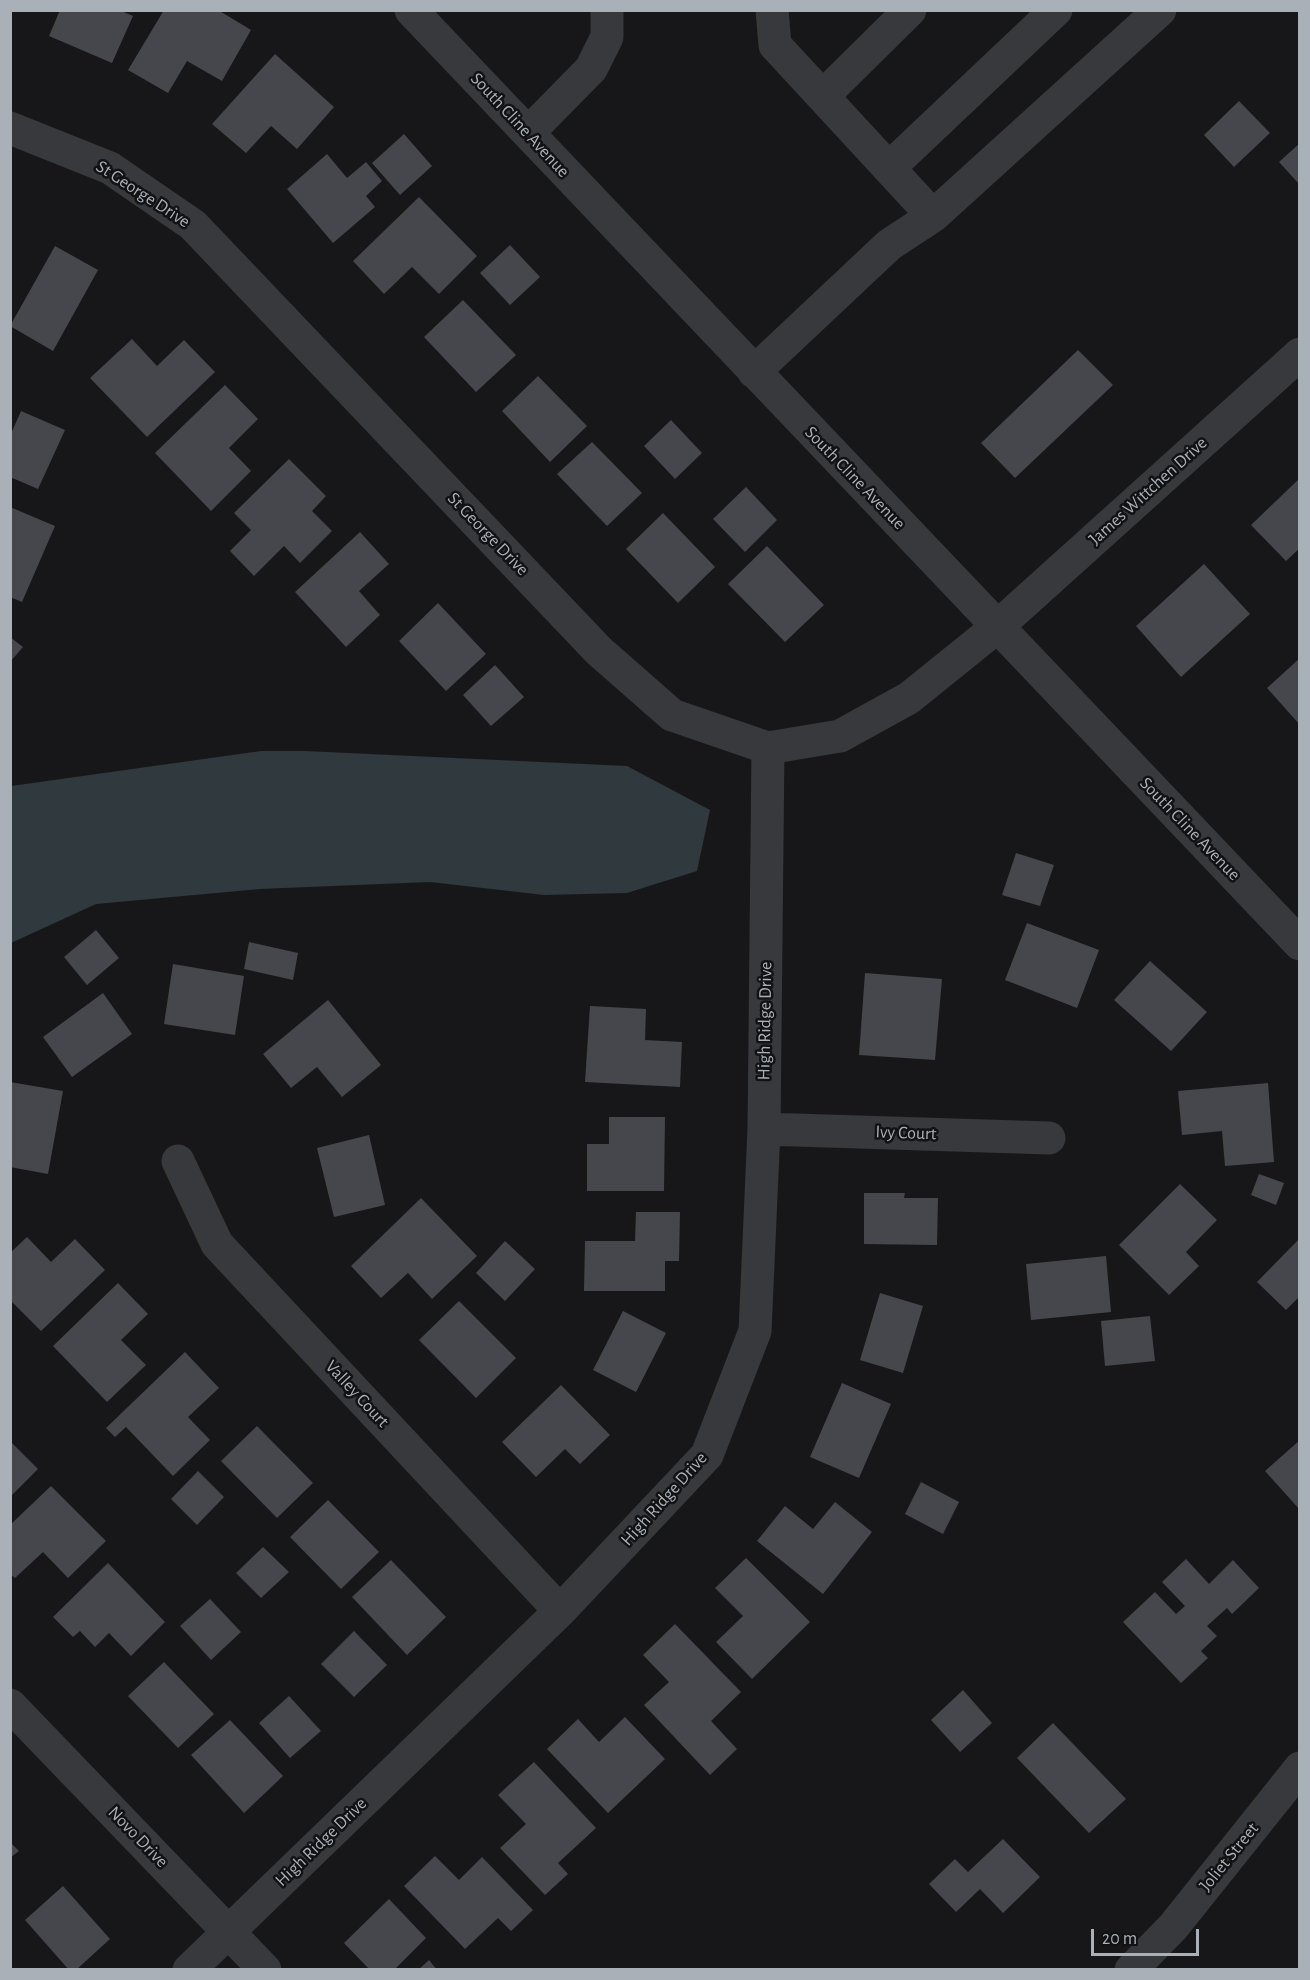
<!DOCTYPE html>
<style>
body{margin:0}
#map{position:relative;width:1310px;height:1980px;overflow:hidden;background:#171719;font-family:"Alegreya Sans",sans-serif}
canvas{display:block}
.frame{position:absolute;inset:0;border:12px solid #a9b0b8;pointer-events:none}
.scale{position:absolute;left:1091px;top:1929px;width:108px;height:27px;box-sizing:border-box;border:3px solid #a9b0b8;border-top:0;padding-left:8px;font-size:18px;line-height:21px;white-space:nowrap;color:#a9b0b8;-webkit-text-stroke:4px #121214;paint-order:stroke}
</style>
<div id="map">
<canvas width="1310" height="1980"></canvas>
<div class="frame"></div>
<div class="scale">20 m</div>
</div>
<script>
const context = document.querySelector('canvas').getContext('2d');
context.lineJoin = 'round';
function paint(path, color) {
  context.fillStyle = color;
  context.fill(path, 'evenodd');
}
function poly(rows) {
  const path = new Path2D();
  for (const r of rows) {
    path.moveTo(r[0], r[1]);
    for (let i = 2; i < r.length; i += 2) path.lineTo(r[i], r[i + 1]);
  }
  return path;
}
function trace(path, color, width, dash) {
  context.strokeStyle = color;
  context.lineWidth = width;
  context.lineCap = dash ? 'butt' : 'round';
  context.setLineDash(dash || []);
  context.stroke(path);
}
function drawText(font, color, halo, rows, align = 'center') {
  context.font = font + ' "Alegreya Sans",sans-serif';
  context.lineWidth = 5;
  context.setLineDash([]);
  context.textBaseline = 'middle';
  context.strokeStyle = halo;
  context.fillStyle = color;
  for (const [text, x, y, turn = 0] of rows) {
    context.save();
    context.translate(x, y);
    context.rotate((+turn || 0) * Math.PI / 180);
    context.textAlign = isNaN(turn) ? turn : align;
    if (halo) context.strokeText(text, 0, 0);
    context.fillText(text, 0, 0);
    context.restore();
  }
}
paint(poly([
 [261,751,305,751,627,766,710,810,697,871,627,893,544,895,430,882,260,889,96,904,11,943,11,786]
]), '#2f393e');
paint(poly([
 [60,10,119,10,133,16,112,63,49,36],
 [164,10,218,10,251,30,222,81,187,61,168,93,128,70],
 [275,54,334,107,297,149,271,126,246,153,212,124],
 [1239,101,1270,133,1234,167,1204,135],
 [404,134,432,166,400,195,372,163],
 [1300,143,1300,185,1279,162],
 [327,154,347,178,366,162,382,181,366,196,375,207,333,243,287,189],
 [419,197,477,256,439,294,412,267,384,294,353,261],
 [510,245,540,277,510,305,480,273],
 [55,246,98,270,53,351,10,326],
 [463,300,516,355,476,392,424,337],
 [132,339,157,366,184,340,215,372,147,437,90,378],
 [1078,350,1113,385,1015,478,981,443],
 [538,376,587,426,550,462,502,411],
 [225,385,258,419,229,448,251,471,211,511,155,453],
 [21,411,65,430,38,489,10,477,10,436],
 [671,420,702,453,675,479,644,446],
 [592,442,642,493,607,526,557,474],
 [289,459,326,496,312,511,332,531,300,563,284,546,254,576,230,551,251,530,234,513],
 [1300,478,1300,548,1286,561,1251,525],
 [746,487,777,520,745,552,713,519],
 [10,507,55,526,22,602,10,597],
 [663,513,715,567,678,603,626,549],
 [360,532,389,564,359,591,380,615,346,647,295,592],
 [767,546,824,605,785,642,728,584],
 [1204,564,1250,614,1181,677,1136,626],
 [438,603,486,654,446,691,399,641],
 [10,637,23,647,10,662],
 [1300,658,1300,725,1267,688],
 [495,665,524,697,491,726,463,695],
 [1016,853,1054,865,1040,906,1002,895],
 [1027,923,1099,950,1077,1008,1005,980],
 [96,930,119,958,87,985,64,957],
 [249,942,298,953,293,980,244,969],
 [1150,961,1207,1012,1171,1051,1114,1000],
 [173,964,244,976,235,1035,164,1024],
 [865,973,942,979,935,1060,859,1055],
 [103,993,132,1034,72,1077,43,1037],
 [328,1000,381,1065,342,1097,317,1067,291,1088,263,1054],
 [590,1006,646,1009,645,1040,682,1042,680,1087,585,1082],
 [10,1082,63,1091,48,1174,10,1167],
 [1268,1083,1274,1162,1225,1166,1222,1131,1182,1135,1178,1091],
 [609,1117,665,1117,664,1191,587,1191,587,1144,609,1144],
 [369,1135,385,1205,334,1217,317,1148],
 [1259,1174,1284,1183,1276,1205,1251,1195],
 [1180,1184,1217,1220,1186,1252,1199,1266,1169,1295,1119,1245],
 [864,1193,905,1193,904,1198,938,1198,937,1245,864,1244],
 [421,1198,477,1256,432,1299,408,1273,381,1298,351,1266],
 [636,1212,680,1212,679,1261,665,1261,665,1291,584,1291,585,1241,635,1241],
 [27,1237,51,1262,75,1239,105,1270,41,1331,10,1300,10,1253],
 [1300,1238,1300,1296,1286,1310,1257,1282],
 [505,1241,535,1269,505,1301,476,1273],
 [1106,1256,1111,1312,1031,1320,1026,1264],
 [118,1283,148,1314,121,1340,146,1365,107,1402,53,1346],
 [880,1293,923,1306,903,1373,860,1360],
 [459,1301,516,1358,476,1398,419,1340],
 [623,1311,666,1333,636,1392,593,1370],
 [1150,1316,1155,1361,1105,1366,1101,1321],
 [185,1352,219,1388,188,1417,210,1440,173,1476,126,1427,115,1437,106,1428],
 [842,1383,891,1404,859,1478,810,1457],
 [561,1385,610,1435,580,1464,565,1449,536,1477,502,1442],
 [257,1426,313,1483,277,1518,221,1461],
 [1300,1440,1300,1510,1265,1471],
 [10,1441,38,1469,10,1497],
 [198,1471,224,1497,197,1525,171,1499],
 [921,1482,959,1502,943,1534,905,1514],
 [51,1486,106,1541,68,1578,43,1552,15,1578,10,1574,10,1525],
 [328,1500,379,1552,341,1589,290,1537],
 [835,1502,872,1532,823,1594,757,1541,785,1506,813,1529],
 [263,1547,289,1572,261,1598,236,1573],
 [746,1558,810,1622,752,1679,716,1642,743,1616,715,1588],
 [1186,1559,1209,1584,1233,1560,1259,1588,1232,1614,1227,1608,1207,1626,1217,1636,1201,1651,1208,1658,1181,1683,1123,1622,1155,1592,1176,1614,1185,1606,1162,1582],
 [391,1560,446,1617,407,1655,352,1597],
 [108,1563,165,1622,131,1656,109,1633,95,1647,80,1631,73,1637,53,1617],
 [210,1599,241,1632,211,1660,180,1626],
 [675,1624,741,1692,711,1721,737,1749,710,1775,644,1705,669,1682,643,1655],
 [354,1631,387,1665,354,1697,321,1664],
 [164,1662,214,1714,178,1748,128,1696],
 [963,1690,992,1723,960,1752,931,1720],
 [289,1696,321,1731,290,1758,259,1723],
 [625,1717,665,1759,608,1813,547,1749,578,1719,599,1742],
 [230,1720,283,1776,244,1813,191,1755],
 [1053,1723,1126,1799,1089,1833,1017,1758],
 [534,1762,596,1828,558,1863,568,1874,545,1895,500,1848,526,1824,498,1795],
 [1003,1839,1040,1877,1003,1913,980,1889,956,1912,929,1884,955,1859,968,1872],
 [10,1842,19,1851,10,1858],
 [435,1856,459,1880,482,1857,533,1910,511,1931,498,1918,465,1949,404,1886],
 [63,1886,110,1939,76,1970,69,1970,25,1920],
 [389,1899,426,1938,394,1970,370,1970,344,1943],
 [429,1960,437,1970,418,1970]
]), '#46474c');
trace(poly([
 [411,10,1300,944],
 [772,10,775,45,933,216],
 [823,96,910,10],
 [10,128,110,168,193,225,599,651,672,715,768,748,840,736,909,698,997,627,1300,354],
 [528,133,591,69,607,37,607,10],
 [889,168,1056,10],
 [754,372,889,245,933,216,1160,10],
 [764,1129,1049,1138],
 [178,1161,217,1244,560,1611],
 [10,1705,265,1970],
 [189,1970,560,1611,707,1455,755,1331,764,1129,768,748],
 [1131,1970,1173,1927,1300,1768]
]), '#38393d', 33);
drawText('18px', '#a9b0b8', '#121214', [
 ["South Cline Avenue",520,125,47],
 ["St George Drive",143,194,33],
 ["South Cline Avenue",855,478,46],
 ["James Wittchen Drive",1148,491,-42],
 ["St George Drive",488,534,46],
 ["South Cline Avenue",1190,829,46],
 ["High Ridge Drive",765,1021,-89],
 ["Ivy Court",906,1133,2],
 ["Valley Court",357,1394,47],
 ["High Ridge Drive",664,1499,-48],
 ["Novo Drive",138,1837,46],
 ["High Ridge Drive",321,1842,-44],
 ["Joliet Street",1229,1857,-51]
]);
</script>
